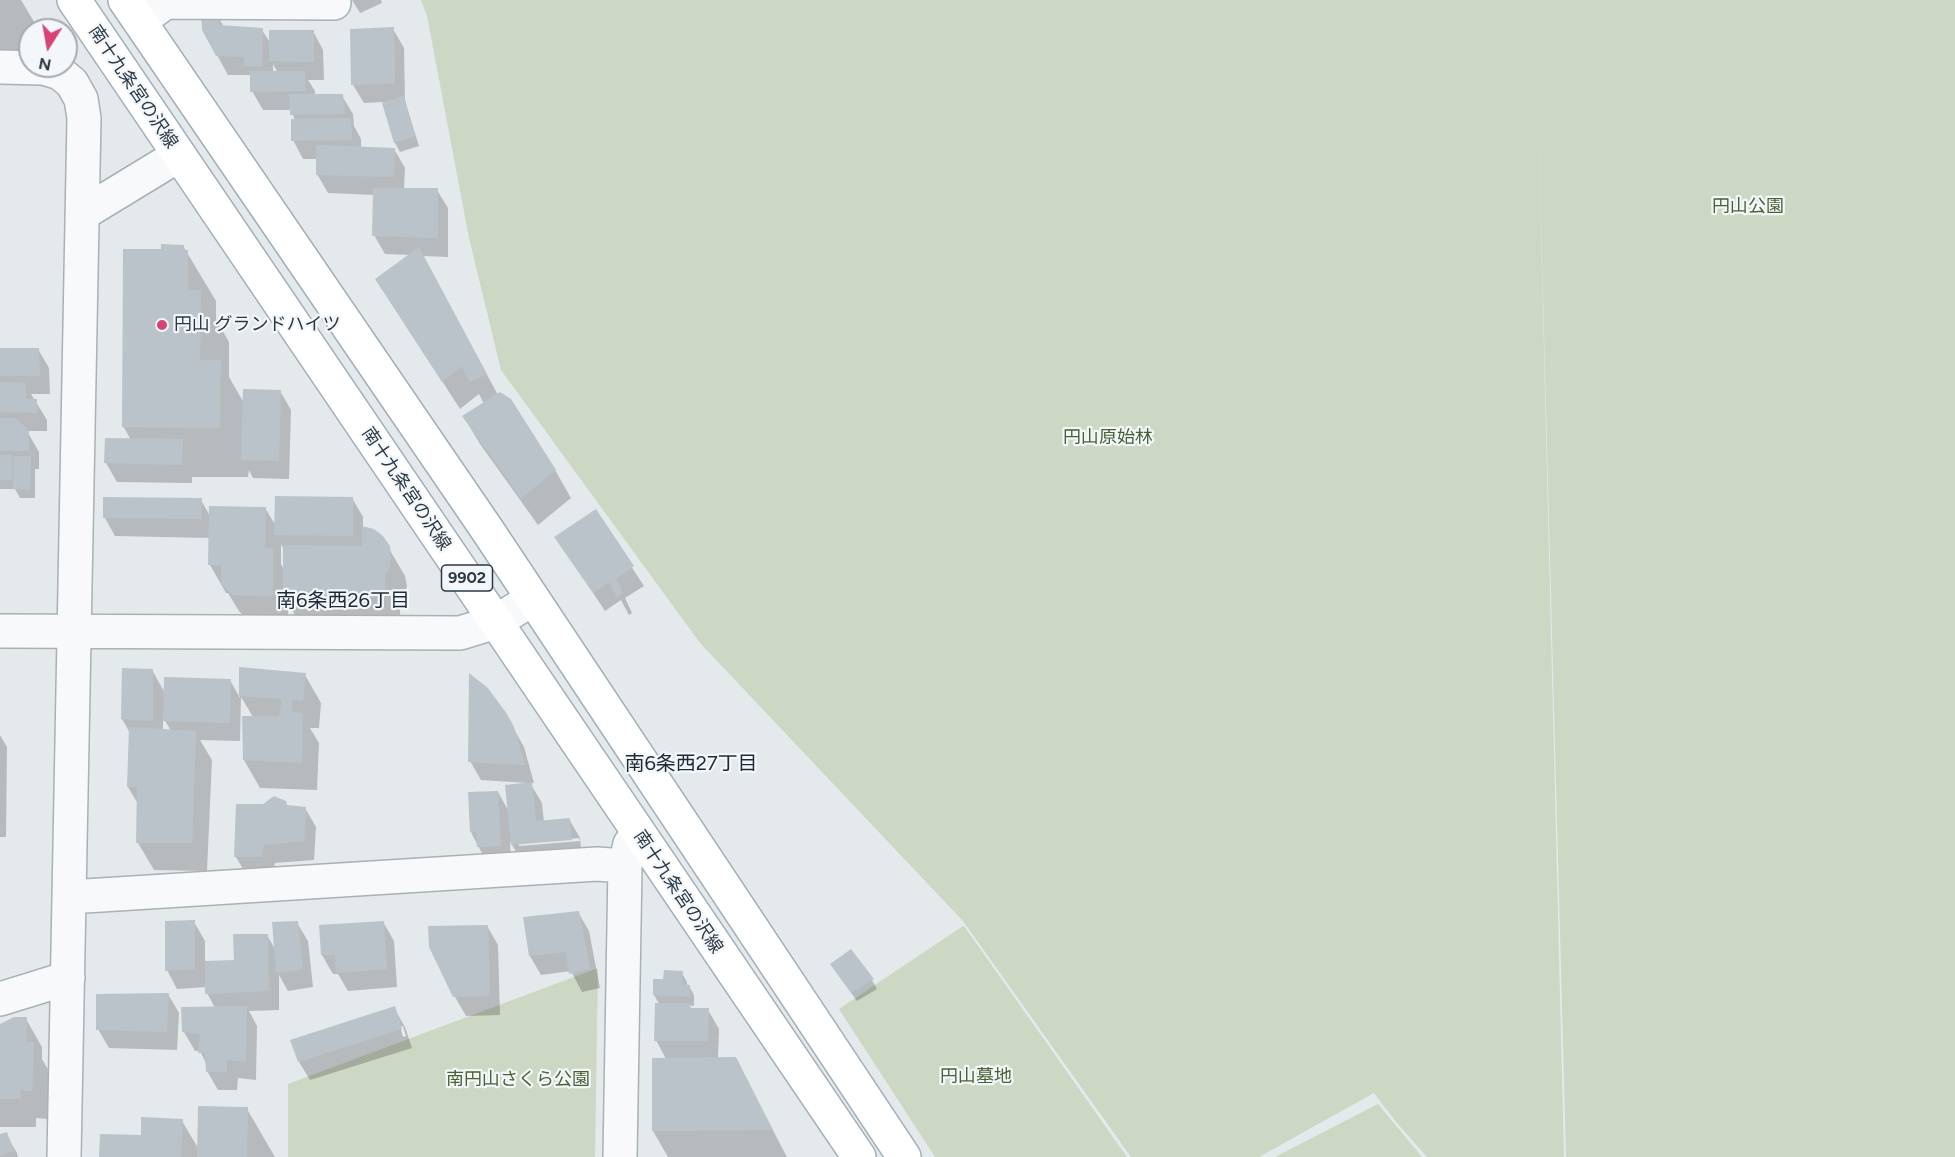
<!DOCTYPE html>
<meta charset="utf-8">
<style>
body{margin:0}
#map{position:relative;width:1955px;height:1157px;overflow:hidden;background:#e4e9ec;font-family:Figtree,sans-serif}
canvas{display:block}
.north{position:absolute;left:18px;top:18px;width:60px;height:60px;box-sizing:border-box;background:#f4f7f9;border:2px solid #a3abb1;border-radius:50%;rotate:191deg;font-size:16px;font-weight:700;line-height:24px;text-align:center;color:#2a3946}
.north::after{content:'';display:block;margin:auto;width:21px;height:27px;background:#d64475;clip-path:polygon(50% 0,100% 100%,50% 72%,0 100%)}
</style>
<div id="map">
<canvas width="1955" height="1157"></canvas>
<div class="north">N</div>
</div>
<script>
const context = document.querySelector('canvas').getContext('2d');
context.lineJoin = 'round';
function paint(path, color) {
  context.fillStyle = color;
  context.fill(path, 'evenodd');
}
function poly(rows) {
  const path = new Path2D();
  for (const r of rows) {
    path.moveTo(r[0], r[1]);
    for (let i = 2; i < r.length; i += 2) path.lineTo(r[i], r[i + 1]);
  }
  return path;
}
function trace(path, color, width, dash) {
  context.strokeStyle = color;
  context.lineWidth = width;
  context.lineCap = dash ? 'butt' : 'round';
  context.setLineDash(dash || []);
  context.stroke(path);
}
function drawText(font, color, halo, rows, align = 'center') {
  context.font = font + ' Figtree,"Noto Sans JP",sans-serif';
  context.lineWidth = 4.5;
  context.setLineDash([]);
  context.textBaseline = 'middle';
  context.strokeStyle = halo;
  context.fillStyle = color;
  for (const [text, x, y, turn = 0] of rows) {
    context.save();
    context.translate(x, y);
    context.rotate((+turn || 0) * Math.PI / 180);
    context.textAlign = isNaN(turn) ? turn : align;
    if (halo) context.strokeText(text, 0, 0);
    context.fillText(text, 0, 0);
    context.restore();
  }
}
paint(poly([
 [421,0,1955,0,1955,1157,1566,1157,1537,71,1564,1157,1427,1157,1397,1123,1374,1093,1259,1157,1131,1157,963,921,700,643,501,370,469,238,427,16],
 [963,926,964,926,1127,1157,935,1157,839,1009],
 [598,968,595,1157,288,1157,288,1084],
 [1378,1104,1422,1157,1275,1157]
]), '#ccd7c4');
paint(poly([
 [0,0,21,0,39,30,30,30,30,48,0,69],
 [352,0,381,0,382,3,360,13],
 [217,15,224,27,262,30,271,44,313,31,323,50,324,80,308,80,315,91,315,96,342,96,353,114,354,126,361,139,361,148,394,149,405,168,404,189,437,190,448,208,448,257,422,256,498,395,555,470,571,498,538,525,480,444,464,417,484,404,479,394,460,409,377,280,411,255,385,254,374,235,375,195,328,193,317,174,318,159,303,159,293,140,295,120,291,110,263,110,252,91,251,75,228,75,217,55],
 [273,64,278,73,273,73],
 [393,29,404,48,405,101,419,146,400,152,395,143,383,102,364,103,353,85],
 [183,246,216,301,216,319,229,342,229,377,244,403,280,391,291,410,289,479,253,478,249,470,248,477,192,477,192,483,117,482,106,463,131,440,123,426,162,251],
 [0,349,38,349,49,368,50,394,31,394,47,420,47,431,27,431,39,452,39,469,35,469,35,498,20,498,15,489,0,489],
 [352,498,363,517,363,528,388,547,405,576,407,586,404,597,400,603,400,624,300,624,288,603,288,623,250,623,239,611,228,593,226,593,210,565,210,538,115,536,105,518,201,500,210,516,265,508,276,526],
 [281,544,284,550,284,570,281,564],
 [595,511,644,586,625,598,632,613,629,615,621,600,605,611,556,537],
 [240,668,305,675,321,703,319,728,310,728,319,743,317,790,260,788,244,760,253,717,241,697,240,741,200,740,212,760,207,871,154,870,138,843,138,804,128,787,130,733,122,719,152,670,165,693,230,680,240,698],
 [163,718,167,724,171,731,163,731],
 [506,715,524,747,534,783,530,783,542,803,544,822,569,819,580,838,582,859,523,864,510,841,511,864,489,865,478,846,471,832,498,792,509,812,527,783,481,780,470,761],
 [579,838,580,841,519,846,519,843],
 [0,735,7,747,6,837,0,837],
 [263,805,305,808,316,827,314,860,275,863,272,876,247,876,236,857],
 [578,912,589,931,600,988,582,992,571,971,541,975,530,956,525,918],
 [194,922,205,941,205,962,235,962,267,935,275,949,297,923,308,941,313,987,288,991,279,975,279,1010,249,1011,257,1026,256,1080,238,1078,237,1090,218,1090,207,1071,207,1065,200,1051,195,1051,184,1032,215,1008,207,993,207,987,177,989,167,970],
 [383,922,394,941,397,987,348,991,338,974,333,974,322,955,320,926],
 [487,926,498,945,500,1015,466,1016,455,997],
 [682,973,687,982,687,986,689,986,694,995,694,1006,688,1005,691,1010,708,1010,719,1029,718,1058,735,1058,787,1157,668,1157,653,1131,654,1059,666,1059,656,1040,660,1005,654,995,665,981],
 [837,973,872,980,877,989,857,1001],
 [168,994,179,1013,177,1050,109,1048,98,1029],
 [394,1008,405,1027,412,1048,310,1080,299,1062],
 [400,1026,403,1026,406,1036,403,1037],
 [26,1019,42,1047,42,1059,49,1071,47,1119,36,1118,36,1127,0,1127,0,1026],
 [247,1109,275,1157,100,1157,143,1136,182,1121,198,1148],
 [6,1134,17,1153,18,1157,0,1157,0,1136]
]), '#0003');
paint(poly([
 [201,12,218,14,219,25,263,28,262,67,244,66,244,57,216,56,202,30],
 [394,27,395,83,351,85,350,29],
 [269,30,314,30,314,62,269,61],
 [250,71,305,71,305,91,250,92],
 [289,94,343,94,345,114,290,115],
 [404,96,415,136,394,143,382,103],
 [351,118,352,140,291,141,291,119],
 [316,145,395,148,394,177,316,175],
 [373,188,438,188,438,238,372,236],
 [161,244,184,245,183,250,188,250,188,290,201,290,200,360,221,360,220,428,122,427,123,249,161,249],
 [419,247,487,374,470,382,462,366,442,382,375,279],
 [0,348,39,348,40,376,0,376],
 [0,382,26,383,26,399,37,399,37,413,0,412],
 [243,389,281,390,279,461,241,460],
 [500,392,511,399,556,470,521,498,462,416],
 [0,418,16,418,29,431,29,451,0,451],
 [105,438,183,439,182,465,104,463],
 [0,455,12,455,12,480,0,480],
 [14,456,31,456,30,490,13,489],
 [275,496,353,497,353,536,274,535],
 [103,497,202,498,201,519,103,518],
 [209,506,266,507,265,548,273,548,273,596,232,595,221,583,221,565,208,565],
 [596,509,634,566,616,579,623,593,617,597,609,582,593,593,554,537],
 [362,526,374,529,383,536,390,546,391,557,389,569,385,574,385,597,371,597,371,604,346,604,346,597,283,596,283,545,362,546],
 [239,667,306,673,303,701,292,700,292,711,303,714,302,763,243,760,242,716,279,716,282,699,239,696],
 [122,668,153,669,153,721,121,719],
 [469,673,488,688,507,714,514,727,525,765,468,762],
 [164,677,231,679,230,723,163,721],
 [129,727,196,731,192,843,136,843,137,787,127,787],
 [532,782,536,821,570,818,572,840,511,845,505,785],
 [498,791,501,846,477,847,476,832,470,832,468,792],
 [274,796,286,801,287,805,306,807,304,841,264,845,262,857,234,857,236,804,263,804],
 [579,911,590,969,569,974,566,952,529,956,523,917],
 [195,920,195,969,165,971,165,921],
 [298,921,303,969,276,973,272,922],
 [384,921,387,969,336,973,335,955,321,955,319,925],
 [488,925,490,996,453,997,429,947,428,926],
 [233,934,268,934,269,991,205,994,205,961,234,960],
 [851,949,874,979,851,993,830,964],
 [664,970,683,971,682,984,690,985,690,997,653,995,653,979,663,979],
 [169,993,167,1032,96,1030,96,994],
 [655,1003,689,1003,691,1008,709,1008,708,1041,654,1041],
 [247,1006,246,1062,227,1060,227,1072,206,1072,205,1053,198,1053,200,1034,182,1032,181,1007],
 [395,1006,402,1029,298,1062,290,1040],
 [14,1017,27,1017,26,1042,34,1042,32,1091,20,1090,21,1099,0,1099,0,1024],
 [736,1057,773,1130,652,1131,652,1058],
 [198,1106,248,1107,247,1157,197,1157],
 [141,1117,183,1119,181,1157,99,1157,100,1134,141,1135],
 [7,1132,14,1151,0,1156,0,1134]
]), '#bac3ca');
const minor = poly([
 [140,21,166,2,334,3,333,0],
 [0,67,43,68,60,73,72,83,81,99,84,118,64,1157],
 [82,214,179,155],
 [0,631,460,633,496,622,532,599],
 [69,897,597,864,625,866],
 [0,999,68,978],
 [620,1157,625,866,630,844]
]);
const major = poly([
 [74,0,859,1157],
 [125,0,486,528,904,1157]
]);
trace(minor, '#a8b1b7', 36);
trace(major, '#a2afb9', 36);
trace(minor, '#f7f9fa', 33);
trace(major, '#fff', 33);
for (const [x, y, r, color] of [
 [162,325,6,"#d64475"]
]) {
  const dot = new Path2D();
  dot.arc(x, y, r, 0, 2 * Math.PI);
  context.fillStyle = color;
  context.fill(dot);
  trace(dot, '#f4f7f9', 2);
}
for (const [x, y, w] of [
 [467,578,51]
]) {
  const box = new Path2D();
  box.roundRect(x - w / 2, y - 13, w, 26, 4.5);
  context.fillStyle = '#f4f7f9';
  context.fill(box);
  trace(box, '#2a3946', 1.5);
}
drawText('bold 16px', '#2a3946', null, [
 ["9902",467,578]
]);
drawText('18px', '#2a3946', '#f4f7f9', [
 ["南十九条宮の沢線",133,87,56],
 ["南十九条宮の沢線",406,489,56],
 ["南十九条宮の沢線",678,892,56]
]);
drawText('18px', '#476236', '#f4f7f9', [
 ["円山公園",1748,207],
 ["円山原始林",1108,438],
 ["円山墓地",976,1077],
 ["南円山さくら公園",518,1080]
]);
drawText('18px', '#2a3946', '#f4f7f9', [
 ["円山 グランドハイツ",174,325]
], 'left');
drawText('20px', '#1c2a37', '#f4f7f9', [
 ["南6条西26丁目",343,601],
 ["南6条西27丁目",691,764]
]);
</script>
